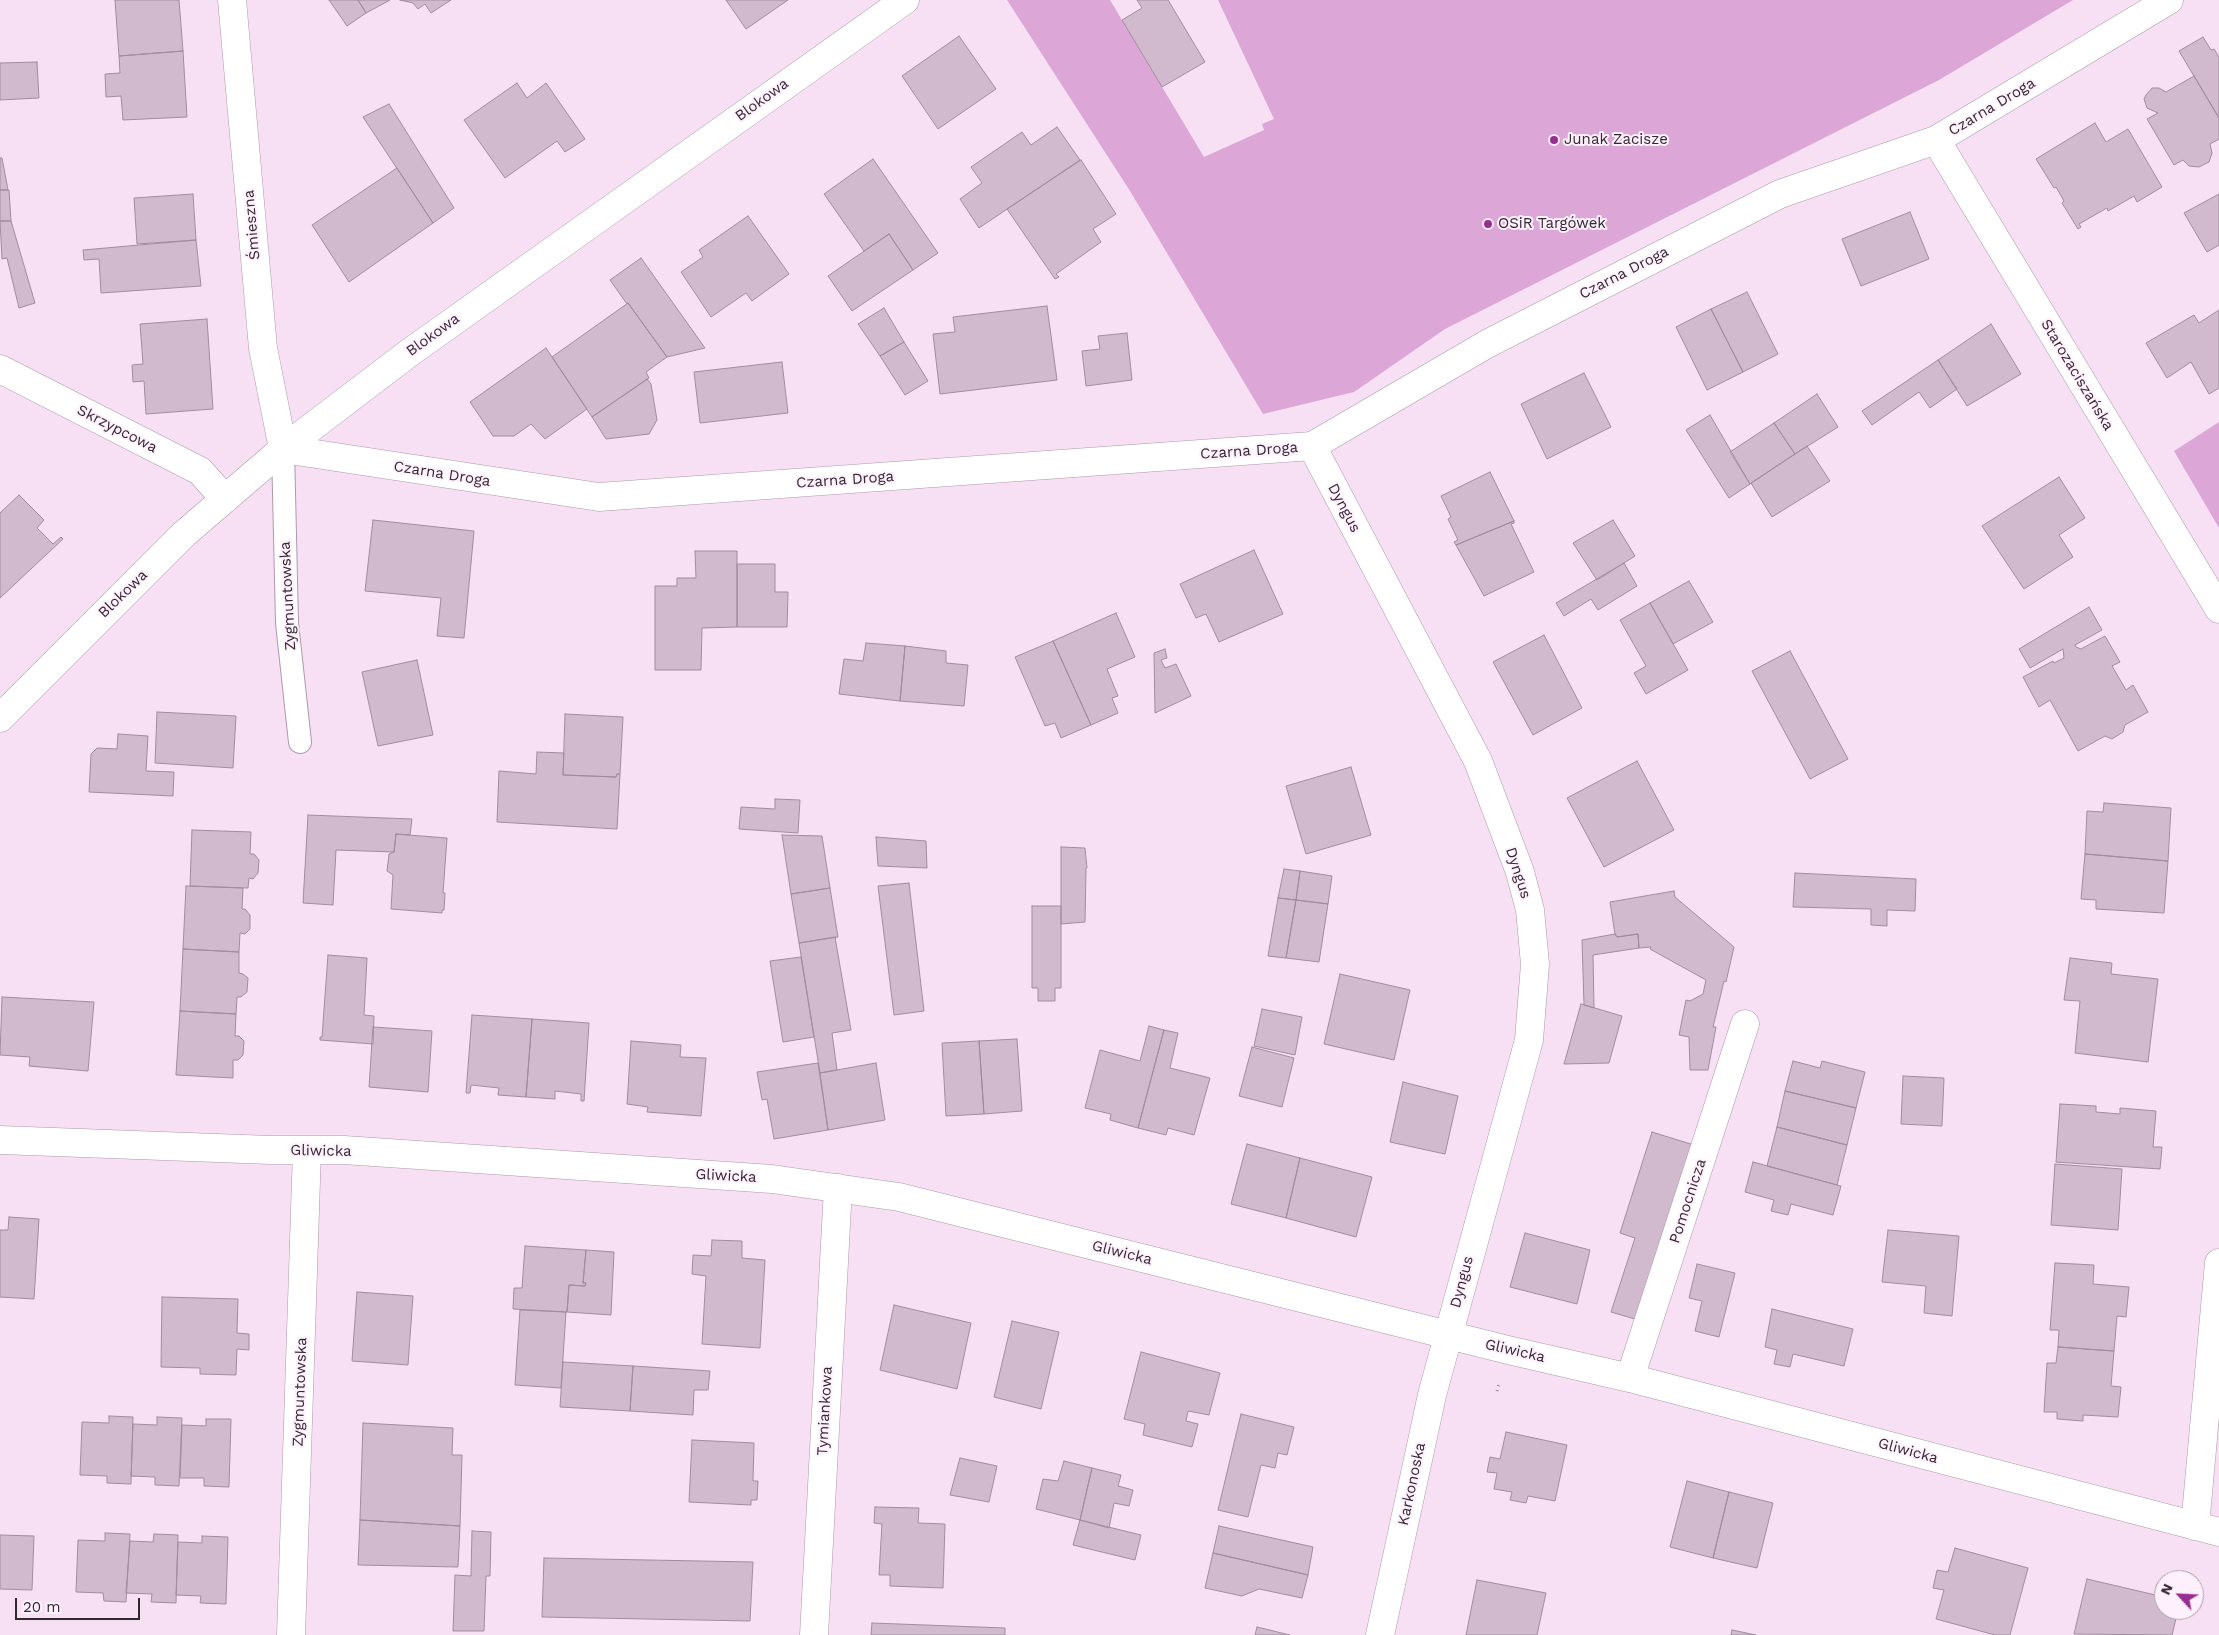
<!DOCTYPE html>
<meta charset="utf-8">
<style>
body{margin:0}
#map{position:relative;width:2219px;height:1635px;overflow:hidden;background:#f7e0f4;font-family:"Work Sans",sans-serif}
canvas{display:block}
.north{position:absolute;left:2154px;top:1570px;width:50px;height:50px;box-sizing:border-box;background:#fff0fd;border:1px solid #ada0ab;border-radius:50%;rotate:295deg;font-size:14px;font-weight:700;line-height:20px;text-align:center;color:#312830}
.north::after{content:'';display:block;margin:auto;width:18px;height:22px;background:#982e91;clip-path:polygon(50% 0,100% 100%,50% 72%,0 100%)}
.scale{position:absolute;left:15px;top:1598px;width:125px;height:22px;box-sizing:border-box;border:2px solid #312830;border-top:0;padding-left:6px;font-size:15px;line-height:18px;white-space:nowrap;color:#312830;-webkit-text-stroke:4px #fff0fd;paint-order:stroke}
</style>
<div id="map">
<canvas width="2219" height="1635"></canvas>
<div class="north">N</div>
<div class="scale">20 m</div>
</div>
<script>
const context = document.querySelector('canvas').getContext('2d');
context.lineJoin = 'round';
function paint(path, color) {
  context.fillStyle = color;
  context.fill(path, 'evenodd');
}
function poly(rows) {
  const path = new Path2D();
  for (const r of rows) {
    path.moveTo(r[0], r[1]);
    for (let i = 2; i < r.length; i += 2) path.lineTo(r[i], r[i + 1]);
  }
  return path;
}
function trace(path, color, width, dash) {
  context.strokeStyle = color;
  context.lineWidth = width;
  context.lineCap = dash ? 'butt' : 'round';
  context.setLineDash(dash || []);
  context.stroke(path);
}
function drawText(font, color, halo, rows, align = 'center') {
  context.font = font + ' "Work Sans",sans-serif';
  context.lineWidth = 4;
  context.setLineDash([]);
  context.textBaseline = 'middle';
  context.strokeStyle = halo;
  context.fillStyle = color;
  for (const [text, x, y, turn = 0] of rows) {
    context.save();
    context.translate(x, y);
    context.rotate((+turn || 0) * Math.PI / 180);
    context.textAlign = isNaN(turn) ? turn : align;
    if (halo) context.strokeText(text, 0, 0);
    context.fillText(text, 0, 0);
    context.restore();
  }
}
paint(poly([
 [1007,0,1110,0,1204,157,1264,130,1262,124,1274,119,1218,0,2073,0,1939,80,1445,329,1354,392,1263,414,1130,191],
 [2219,422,2219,528,2174,451]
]), '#dca7d6');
const building = poly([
 [115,0,179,0,183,51,119,56,115,0],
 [329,0,358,0,366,13,347,26,329,0],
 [358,0,390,0,366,13,358,0],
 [400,0,451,0,431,13,425,4,418,9,413,3,400,0],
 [726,0,788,0,746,29,726,0],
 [1137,0,1168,0,1205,62,1162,87,1122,20,1142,8,1137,0],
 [959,36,996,89,938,129,902,76,959,36],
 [2203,37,2211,50,2214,49,2219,57,2219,118,2179,51,2203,37],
 [183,51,187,117,123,120,121,96,106,97,105,74,120,73,119,56,183,51],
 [37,62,39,98,0,100,0,63,37,62],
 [2194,76,2219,118,2219,139,2210,144,2212,153,2209,162,2199,167,2189,166,2183,160,2174,165,2147,119,2158,113,2147,108,2144,99,2146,95,2152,88,2159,88,2166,92,2194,76],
 [517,83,527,98,546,83,585,139,565,152,557,141,505,178,464,120,517,83],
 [389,104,454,208,433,223,363,117,389,104],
 [2095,123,2106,142,2128,129,2162,187,2137,202,2134,196,2108,211,2107,208,2079,224,2081,227,2078,229,2062,203,2064,201,2056,187,2054,188,2036,159,2095,123],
 [1057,127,1080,160,979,228,960,199,982,183,971,167,1022,132,1031,145,1057,127],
 [0,158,2,158,8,190,0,190,0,158],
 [873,159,938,253,913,270,889,234,864,251,824,194,873,159],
 [1081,160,1116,214,1093,229,1101,242,1056,274,1059,277,1055,279,1007,209,1081,160],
 [397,168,433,223,349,282,312,225,397,168],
 [0,190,9,190,11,221,0,221,0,190],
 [193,194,196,240,137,244,134,198,193,194],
 [2219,194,2219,245,2207,252,2184,213,2219,194],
 [1910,212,1929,259,1861,286,1842,239,1910,212],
 [748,216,789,274,752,301,746,293,711,317,681,272,703,257,699,250,748,216],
 [0,221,11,221,35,303,19,308,7,258,2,259,0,221],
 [889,234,913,270,852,311,828,276,889,234],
 [196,240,201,286,101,293,99,259,84,260,83,250,196,240],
 [641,258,705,348,667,357,628,303,627,304,610,280,641,258],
 [1747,292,1778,354,1743,372,1711,309,1747,292],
 [628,303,667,357,646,372,649,378,592,417,552,357,628,303],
 [1047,306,1057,380,940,394,933,334,955,332,953,317,1047,306],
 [884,308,904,342,880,356,858,324,884,308],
 [1711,309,1743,372,1707,390,1676,327,1711,309],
 [2219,310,2219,388,2209,394,2191,362,2167,378,2146,343,2194,315,2199,323,2219,310],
 [207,319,213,409,146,414,144,381,133,382,132,365,143,364,140,324,207,319],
 [1991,324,2021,374,1967,406,1938,360,1991,324],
 [1127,333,1132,380,1086,386,1082,351,1100,349,1098,336,1127,333],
 [904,342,928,381,905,395,880,356,904,342],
 [546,348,587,409,545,439,531,424,514,436,493,436,470,402,546,348],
 [1938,360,1957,389,1930,408,1919,392,1872,425,1862,411,1938,360],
 [782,362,788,413,700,423,694,372,782,362],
 [1584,373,1611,427,1547,459,1521,404,1584,373],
 [647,379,651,384,657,420,649,434,606,439,592,417,647,379],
 [1817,394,1838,427,1795,454,1774,423,1817,394],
 [1710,415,1750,484,1729,498,1686,430,1710,415],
 [1774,423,1795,454,1750,484,1730,452,1774,423],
 [1807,446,1830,481,1772,517,1751,483,1807,446],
 [1490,472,1514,521,1456,545,1454,542,1458,540,1448,519,1451,517,1441,496,1490,472],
 [2059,477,2085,518,2059,535,2073,557,2024,589,1982,526,2059,477],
 [19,495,44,520,37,528,53,544,61,537,63,539,0,598,0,513,19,495],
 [373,520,474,531,464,638,437,636,441,598,365,591,373,520],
 [1613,520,1635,556,1597,580,1573,543,1613,520],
 [1514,521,1514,523,1511,524,1534,572,1484,596,1456,545,1514,521],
 [1254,550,1283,614,1219,642,1206,614,1196,618,1180,584,1254,550],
 [695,551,737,551,737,627,702,628,701,670,655,670,655,586,677,586,677,578,696,578,695,551],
 [1624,563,1637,586,1598,610,1591,599,1564,616,1556,603,1624,563],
 [737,564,775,564,775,592,788,592,787,627,737,627,737,564],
 [1689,581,1713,622,1673,644,1650,603,1689,581],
 [1650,603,1688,670,1646,694,1634,673,1646,666,1620,620,1650,603],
 [2089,607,2102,630,2075,645,2076,647,2081,649,2105,636,2120,662,2112,666,2126,690,2133,685,2148,712,2125,725,2123,732,2112,739,2105,736,2078,751,2050,700,2039,707,2023,677,2053,661,2054,663,2064,658,2063,649,2030,668,2019,649,2089,607],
 [1116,613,1135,657,1107,669,1118,696,1112,698,1118,713,1091,725,1053,641,1116,613],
 [1544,635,1582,708,1533,735,1493,662,1544,635],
 [1053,641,1091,725,1061,738,1055,723,1045,726,1015,657,1053,641],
 [866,643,905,646,900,701,839,694,844,659,863,661,866,643],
 [905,646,946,651,946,663,968,665,964,706,900,701,905,646],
 [1165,649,1167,658,1161,660,1165,668,1176,664,1191,696,1155,713,1154,653,1165,649],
 [1790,651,1848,759,1810,779,1752,671,1790,651],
 [417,660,433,735,378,746,362,672,417,660],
 [157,712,236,716,233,768,155,763,157,712],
 [565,714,623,717,620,774,617,774,616,777,563,775,565,714],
 [118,734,148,736,146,771,174,772,173,796,89,792,91,754,97,748,117,749,118,734],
 [537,752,564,753,563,775,616,777,617,774,620,774,617,829,497,822,499,771,536,774,537,752],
 [1637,761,1674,830,1604,867,1567,798,1637,761],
 [1351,767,1371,835,1306,854,1286,786,1351,767],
 [775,799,800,800,798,833,739,829,741,807,775,809,775,799],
 [2104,803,2171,808,2168,861,2085,854,2087,811,2103,812,2104,803],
 [308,815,412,819,410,835,396,834,394,852,336,850,333,905,303,903,308,815],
 [192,830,251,832,250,854,254,854,259,860,258,873,253,879,249,878,248,888,190,886,192,830],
 [396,834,447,838,443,893,445,893,444,910,442,910,442,913,391,909,393,875,387,871,389,854,394,852,396,834],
 [782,835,822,836,830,888,791,894,782,835],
 [876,837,926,841,927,868,878,866,876,837],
 [1061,847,1085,848,1087,868,1086,868,1085,922,1061,924,1061,847],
 [2085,854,2168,861,2164,913,2096,909,2096,900,2081,899,2085,854],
 [1284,869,1300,871,1296,900,1278,898,1284,869],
 [1300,871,1332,876,1328,904,1296,900,1300,871],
 [1795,873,1916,879,1915,911,1887,910,1887,926,1871,925,1871,909,1793,907,1795,873],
 [909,883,924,1011,894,1015,878,886,909,883],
 [186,886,243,888,242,909,245,909,250,915,250,929,245,934,240,933,239,952,183,949,186,886],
 [830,888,838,937,799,943,791,894,830,888],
 [1674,891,1675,897,1734,947,1726,982,1724,981,1713,1027,1716,1027,1708,1070,1690,1070,1689,1037,1679,1035,1686,1000,1690,1001,1703,994,1706,980,1650,949,1651,947,1639,948,1638,934,1617,937,1615,934,1610,902,1674,891],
 [1278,898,1296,900,1286,958,1268,956,1278,898],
 [1296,900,1328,904,1319,962,1286,958,1296,900],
 [1032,906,1061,906,1061,988,1055,988,1055,1001,1038,1001,1038,988,1032,988,1032,906],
 [1615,934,1617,937,1638,934,1639,948,1593,955,1594,1008,1584,1005,1582,940,1615,934],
 [835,937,851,1030,832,1033,837,1070,820,1073,799,943,835,937],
 [183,949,239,952,239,973,243,974,248,978,247,992,241,997,237,997,236,1014,180,1011,183,949],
 [328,955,367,958,364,1015,374,1016,373,1044,320,1040,320,1037,322,1037,328,955],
 [801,957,814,1037,783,1042,770,961,801,957],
 [2070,958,2112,963,2111,974,2158,979,2148,1062,2075,1053,2080,1001,2064,1000,2070,958],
 [1340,974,1410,990,1394,1060,1324,1044,1340,974],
 [2,997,94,1002,88,1071,29,1066,30,1057,0,1055,2,997],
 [1581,1004,1622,1016,1609,1063,1564,1064,1581,1004],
 [1262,1009,1302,1017,1295,1055,1254,1046,1262,1009],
 [180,1011,236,1014,235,1036,239,1036,244,1041,243,1055,238,1060,233,1060,233,1078,176,1075,180,1011],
 [472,1015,532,1019,526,1097,498,1095,499,1088,471,1085,470,1093,466,1093,472,1015],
 [532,1019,589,1023,584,1101,581,1101,581,1094,555,1091,555,1099,526,1097,532,1019],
 [1149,1026,1164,1030,1138,1128,1110,1120,1111,1114,1085,1108,1100,1050,1140,1061,1149,1026],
 [373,1027,432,1031,428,1092,369,1087,373,1027],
 [1164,1030,1178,1033,1170,1068,1210,1078,1194,1135,1168,1128,1166,1135,1138,1128,1164,1030],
 [1017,1039,1022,1111,984,1114,979,1041,1017,1039],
 [631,1041,681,1045,680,1057,706,1058,701,1116,647,1112,648,1107,627,1104,631,1041],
 [979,1041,984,1114,946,1116,942,1043,979,1041],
 [1252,1047,1294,1058,1282,1107,1239,1096,1252,1047],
 [1793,1061,1820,1068,1822,1061,1865,1072,1856,1108,1785,1091,1793,1061],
 [818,1063,828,1130,774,1139,767,1099,762,1100,757,1072,818,1063],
 [876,1063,885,1120,828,1130,820,1073,876,1063],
 [1903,1076,1944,1078,1942,1126,1901,1124,1903,1076],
 [1403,1082,1458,1096,1445,1154,1390,1142,1403,1082],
 [1785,1091,1856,1108,1847,1145,1777,1127,1785,1091],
 [2060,1104,2096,1106,2096,1112,2120,1114,2120,1108,2156,1111,2153,1147,2162,1147,2160,1169,2056,1162,2060,1104],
 [1777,1127,1847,1145,1837,1185,1767,1166,1777,1127],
 [1652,1132,1694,1145,1638,1320,1611,1312,1635,1238,1620,1233,1652,1132],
 [1247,1144,1300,1158,1286,1218,1231,1204,1247,1144],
 [1300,1158,1372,1177,1356,1237,1286,1218,1300,1158],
 [1753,1162,1841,1186,1833,1215,1791,1204,1788,1215,1771,1211,1774,1200,1745,1192,1753,1162],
 [2055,1164,2122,1169,2118,1230,2051,1225,2055,1164],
 [9,1217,39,1219,34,1299,0,1297,0,1230,8,1230,9,1217],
 [1888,1230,1959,1236,1952,1316,1924,1313,1926,1286,1882,1282,1888,1230],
 [1525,1233,1590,1250,1577,1304,1510,1287,1525,1233],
 [712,1240,742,1241,742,1258,765,1260,760,1348,702,1344,706,1276,692,1274,693,1255,711,1256,712,1240],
 [525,1246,586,1250,583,1283,586,1283,585,1286,569,1285,567,1312,513,1309,514,1288,522,1288,525,1246],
 [586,1250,614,1252,611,1315,567,1312,569,1285,585,1286,586,1283,583,1283,586,1250],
 [2055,1263,2094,1265,2093,1284,2129,1287,2126,1317,2117,1316,2114,1351,2058,1347,2059,1330,2050,1330,2055,1263],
 [1697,1264,1735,1273,1719,1337,1695,1331,1702,1301,1689,1298,1697,1264],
 [357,1292,413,1296,408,1365,352,1361,357,1292],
 [162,1297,238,1299,237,1333,249,1334,249,1350,237,1349,236,1375,200,1374,200,1368,161,1367,162,1297],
 [894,1305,971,1323,957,1389,880,1370,894,1305],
 [1772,1309,1853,1329,1844,1366,1793,1354,1790,1367,1774,1364,1777,1350,1765,1347,1772,1309],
 [520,1310,566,1312,561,1388,515,1385,520,1310],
 [1012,1321,1059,1332,1041,1409,994,1397,1012,1321],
 [2058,1347,2114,1351,2111,1386,2121,1387,2118,1417,2083,1415,2083,1421,2057,1419,2057,1412,2044,1412,2047,1363,2056,1363,2058,1347],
 [1141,1352,1220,1373,1209,1415,1188,1411,1186,1421,1198,1424,1192,1447,1143,1435,1145,1424,1124,1419,1141,1352],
 [563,1362,633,1366,630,1411,560,1407,563,1362],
 [633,1366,710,1371,708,1390,694,1390,693,1415,630,1411,633,1366],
 [1241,1414,1294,1427,1287,1455,1278,1453,1275,1468,1261,1465,1248,1517,1218,1510,1241,1414],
 [109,1416,133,1417,131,1484,107,1483,107,1476,80,1475,82,1422,109,1423,109,1416],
 [157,1417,182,1418,179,1486,155,1485,155,1477,131,1476,133,1424,157,1425,157,1417],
 [206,1419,231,1419,229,1487,204,1486,204,1478,180,1478,182,1425,206,1426,206,1419],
 [363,1423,453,1428,452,1455,462,1455,460,1526,360,1520,363,1423],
 [1506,1432,1567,1445,1555,1501,1528,1496,1526,1503,1510,1500,1512,1492,1494,1489,1497,1473,1487,1472,1490,1457,1500,1459,1506,1432],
 [692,1440,754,1443,753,1481,758,1481,757,1500,751,1500,751,1505,689,1502,692,1440],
 [960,1458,997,1466,989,1502,950,1495,960,1458],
 [1064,1461,1092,1468,1080,1520,1036,1509,1043,1479,1058,1481,1064,1461],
 [1092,1468,1121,1475,1118,1486,1133,1490,1129,1506,1114,1503,1109,1528,1080,1520,1092,1468],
 [1687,1481,1729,1492,1713,1558,1670,1547,1687,1481],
 [1729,1492,1773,1503,1757,1568,1713,1558,1729,1492],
 [875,1507,919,1508,918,1523,945,1524,943,1588,890,1586,890,1575,879,1575,882,1524,874,1523,875,1507],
 [360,1520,460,1526,458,1567,358,1565,360,1520],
 [1080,1520,1141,1535,1135,1560,1073,1545,1080,1520],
 [1219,1526,1313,1547,1308,1575,1213,1553,1219,1526],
 [472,1531,491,1532,490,1576,486,1576,484,1631,453,1631,455,1575,471,1576,472,1531],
 [105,1533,130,1534,126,1602,104,1601,103,1593,76,1592,78,1540,105,1541,105,1533],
 [154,1534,178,1535,176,1603,151,1602,152,1594,126,1593,130,1541,153,1542,154,1534],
 [0,1535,34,1536,32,1590,0,1589,0,1535],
 [202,1536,228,1537,226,1604,200,1603,201,1596,176,1595,178,1542,202,1543,202,1536],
 [1955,1548,2028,1568,2010,1635,1995,1635,1936,1619,1944,1590,1933,1588,1937,1570,1948,1572,1955,1548],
 [1213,1553,1308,1575,1302,1598,1259,1589,1242,1596,1205,1588,1213,1553],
 [544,1558,753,1562,750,1621,542,1617,544,1558],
 [2087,1579,2164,1597,2164,1610,2178,1610,2172,1635,2074,1634,2087,1579],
 [1477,1580,1546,1593,1537,1635,1466,1635,1477,1580],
 [872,1623,1005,1628,1005,1635,871,1635,872,1623],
 [1257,1627,1290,1635,1255,1635,1257,1627],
 [1732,1630,1756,1635,1731,1635,1732,1630]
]);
paint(building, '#d1bace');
trace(building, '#a18c9e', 1);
const lane = poly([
 [283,449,287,623,300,742]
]);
const street = poly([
 [232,0,263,348,283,449,599,497,1312,446,1487,344,1780,194,1936,140,2169,0],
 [1936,140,2219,609],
 [0,369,200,471,225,499],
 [1312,446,1478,761,1520,872,1530,910,1535,964,1529,1040,1432,1395,1380,1635],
 [0,718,184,534,283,449,409,353,905,0],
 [0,1140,271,1150,344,1150,772,1179,899,1197,1508,1350,1630,1378,2219,1532],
 [1630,1378,1745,1024],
 [2195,1526,2219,1263],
 [291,1635,307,1150],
 [814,1635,838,1188]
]);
trace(lane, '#ae98ab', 24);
trace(street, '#ae98ab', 29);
trace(poly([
 [1497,1391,1499,1384]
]), '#8d7d8b', 3, [1, 4]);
trace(lane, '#fff', 22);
trace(street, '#fff', 28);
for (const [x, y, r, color] of [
 [1554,140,5,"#982e91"],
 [1488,224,5,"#982e91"]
]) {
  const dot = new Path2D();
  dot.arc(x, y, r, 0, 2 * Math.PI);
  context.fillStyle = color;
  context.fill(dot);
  trace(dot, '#fff0fd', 2);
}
drawText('15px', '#312830', '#fff0fd', [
 ["Blokowa",762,100,-36],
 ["Czarna Droga",1992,107,-31],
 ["Śmieszna",252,225,-95],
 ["Czarna Droga",1624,273,-27],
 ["Blokowa",433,335,-36],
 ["Starozaciszańska",2077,375,59],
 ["Skrzypcowa",117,429,27],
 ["Czarna Droga",1249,451,-4],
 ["Czarna Droga",442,474,9],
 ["Czarna Droga",845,480,-4],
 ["Dyngus",1344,508,62],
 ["Blokowa",123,594,-44],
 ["Zygmuntowska",288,596,-93],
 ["Dyngus",1518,873,72],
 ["Gliwicka",321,1151,1],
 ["Gliwicka",726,1176,3],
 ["Pomocnicza",1688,1201,-72],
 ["Gliwicka",1122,1253,14],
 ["Dyngus",1462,1282,-75],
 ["Gliwicka",1515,1351,13],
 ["Zygmuntowska",300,1392,-88],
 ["Tymiankowa",825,1411,-87],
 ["Gliwicka",1908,1451,15],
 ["Karkonoska",1412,1484,-78]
]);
drawText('15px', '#312830', '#fff0fd', [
 ["Junak Zacisze",1564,140],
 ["OSiR Targówek",1498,224]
], 'left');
</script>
